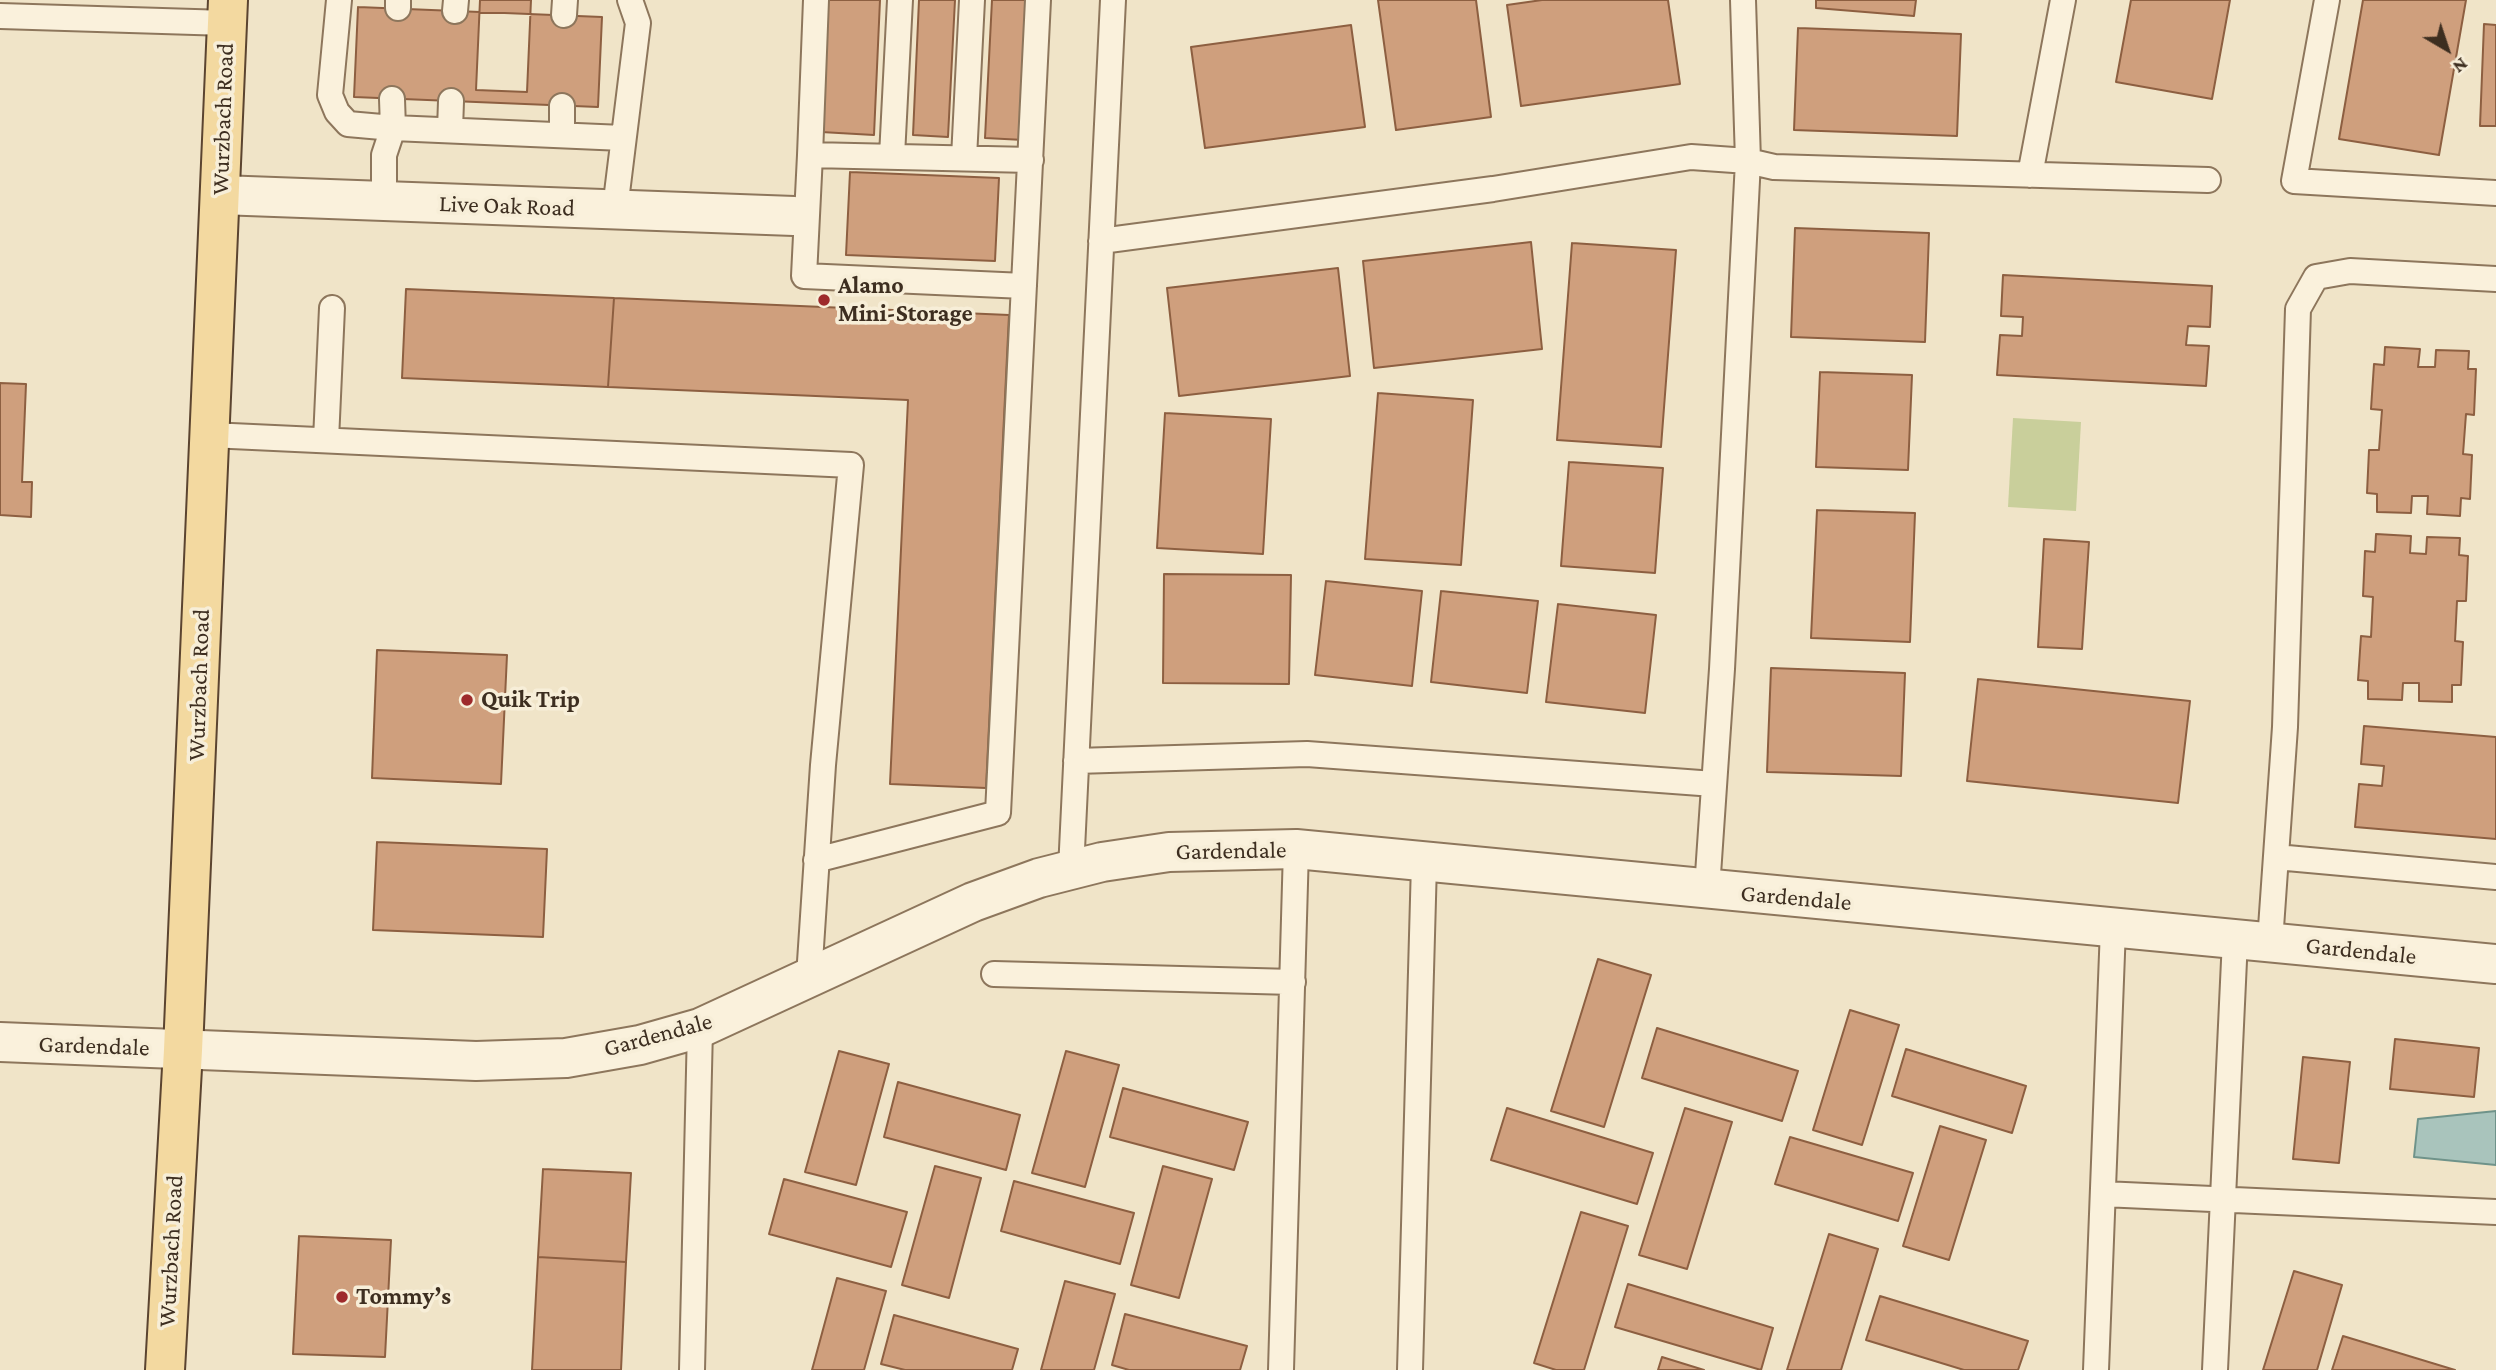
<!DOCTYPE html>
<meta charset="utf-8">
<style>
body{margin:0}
#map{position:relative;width:2496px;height:1370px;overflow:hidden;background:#f0e4c8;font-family:"Crimson Pro",serif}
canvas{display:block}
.north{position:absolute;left:2412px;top:14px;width:70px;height:70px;-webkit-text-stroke:5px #f7eed8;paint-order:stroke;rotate:141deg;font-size:19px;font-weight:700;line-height:28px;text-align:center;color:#3d2e20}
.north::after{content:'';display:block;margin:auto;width:24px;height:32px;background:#3d2e20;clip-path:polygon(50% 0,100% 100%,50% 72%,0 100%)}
</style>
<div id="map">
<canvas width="2496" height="1370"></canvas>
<div class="north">N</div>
</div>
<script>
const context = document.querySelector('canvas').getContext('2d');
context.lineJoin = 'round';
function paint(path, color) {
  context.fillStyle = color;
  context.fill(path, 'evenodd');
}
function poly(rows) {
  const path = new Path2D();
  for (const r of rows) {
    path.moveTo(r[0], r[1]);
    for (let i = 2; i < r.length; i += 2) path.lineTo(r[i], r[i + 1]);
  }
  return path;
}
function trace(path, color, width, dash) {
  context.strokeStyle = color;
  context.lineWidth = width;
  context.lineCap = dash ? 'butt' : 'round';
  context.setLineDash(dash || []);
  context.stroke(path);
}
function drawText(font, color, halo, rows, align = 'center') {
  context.font = font + ' "Crimson Pro",serif';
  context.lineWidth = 7;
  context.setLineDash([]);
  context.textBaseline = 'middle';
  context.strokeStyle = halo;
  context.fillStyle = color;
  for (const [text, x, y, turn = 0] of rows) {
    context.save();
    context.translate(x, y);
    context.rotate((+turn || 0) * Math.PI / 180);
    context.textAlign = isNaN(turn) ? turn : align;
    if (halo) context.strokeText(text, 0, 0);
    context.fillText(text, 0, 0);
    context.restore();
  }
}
paint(poly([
 [2013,418,2081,422,2076,511,2008,507]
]), '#c9cf9b');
const water = poly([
 [2496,1111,2496,1165,2414,1157,2418,1119,2496,1111]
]);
paint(water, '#a9c4bc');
trace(water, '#6f938a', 2);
const building = poly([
 [480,0,531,0,527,92,476,90,480,0],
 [827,0,880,0,874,135,821,132,827,0],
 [919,0,955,0,948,137,913,135,919,0],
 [992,0,1030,0,1024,140,985,138,992,0],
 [1378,0,1476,0,1491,117,1396,130,1378,0],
 [1542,0,1668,0,1680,84,1521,106,1507,5,1542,0],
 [1816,0,1916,0,1914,16,1816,8,1816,0],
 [2131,0,2230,0,2212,99,2116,82,2131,0],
 [2363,0,2466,0,2439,155,2339,139,2363,0],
 [358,7,602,17,598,107,354,97,358,7],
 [2484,24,2496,25,2496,126,2480,126,2484,24],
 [1351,25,1365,127,1205,148,1191,47,1351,25],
 [1798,28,1961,34,1957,136,1794,130,1798,28],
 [850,172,999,178,995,261,846,255,850,172],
 [1795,228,1929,233,1925,342,1791,337,1795,228],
 [1531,242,1542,349,1374,368,1363,261,1531,242],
 [1572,243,1676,250,1661,447,1557,440,1572,243],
 [1338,268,1350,376,1179,396,1167,288,1338,268],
 [2003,275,2212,286,2210,327,2188,326,2186,345,2209,346,2206,386,1997,375,2000,335,2022,336,2023,317,2001,316,2003,275],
 [406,289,614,298,608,387,402,378,406,289],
 [614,298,1009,315,986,788,890,784,908,400,608,387,614,298],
 [2385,347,2420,349,2418,367,2435,367,2436,350,2469,351,2468,369,2476,369,2474,415,2466,414,2463,454,2472,455,2470,499,2461,498,2460,516,2427,514,2428,496,2412,496,2411,513,2377,512,2377,494,2367,493,2369,450,2379,450,2382,410,2371,409,2374,364,2384,365,2385,347],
 [1820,372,1912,375,1908,470,1816,467,1820,372],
 [0,383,26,384,22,482,32,482,31,517,0,515,0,383],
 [1378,393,1473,400,1461,565,1365,559,1378,393],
 [1165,413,1271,419,1263,554,1157,548,1165,413],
 [1569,462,1663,468,1655,573,1561,566,1569,462],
 [1817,510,1915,513,1910,642,1811,638,1817,510],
 [2376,534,2411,536,2410,553,2426,554,2427,537,2460,538,2459,555,2468,556,2466,601,2457,601,2455,641,2463,642,2461,685,2452,685,2452,702,2419,701,2419,683,2403,683,2402,700,2368,699,2368,681,2358,680,2361,636,2371,637,2373,597,2363,596,2365,551,2375,552,2376,534],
 [2044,539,2089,542,2082,649,2038,647,2044,539],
 [1164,574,1291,575,1289,684,1163,683,1164,574],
 [1326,581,1422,591,1412,686,1315,675,1326,581],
 [1441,591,1538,601,1527,693,1431,682,1441,591],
 [1558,604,1656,615,1645,713,1546,702,1558,604],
 [377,650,507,655,501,784,372,778,377,650],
 [1771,668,1905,673,1901,776,1767,772,1771,668],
 [1978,679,2190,701,2178,803,1967,781,1978,679],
 [2364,726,2496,737,2496,839,2355,827,2359,784,2382,786,2384,766,2361,764,2364,726],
 [377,842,547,849,543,937,373,930,377,842],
 [1598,959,1651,975,1604,1127,1551,1111,1598,959],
 [1850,1010,1899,1025,1862,1145,1813,1130,1850,1010],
 [1657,1028,1798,1071,1782,1121,1642,1078,1657,1028],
 [2395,1039,2479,1048,2474,1097,2390,1089,2395,1039],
 [1906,1049,2026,1086,2012,1133,1892,1096,1906,1049],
 [839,1051,889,1064,856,1185,805,1172,839,1051],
 [1066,1051,1119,1065,1085,1187,1032,1173,1066,1051],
 [2303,1057,2350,1062,2339,1163,2293,1159,2303,1057],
 [898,1082,1020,1115,1006,1170,884,1137,898,1082],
 [1123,1088,1248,1122,1234,1170,1110,1137,1123,1088],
 [1507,1108,1653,1153,1637,1204,1491,1160,1507,1108],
 [1685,1108,1732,1122,1687,1269,1639,1255,1685,1108],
 [1940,1126,1986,1140,1949,1260,1903,1246,1940,1126],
 [1790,1137,1913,1173,1898,1221,1775,1184,1790,1137],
 [935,1166,981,1178,949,1298,902,1285,935,1166],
 [1163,1166,1212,1179,1179,1298,1131,1285,1163,1166],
 [543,1169,631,1173,626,1262,538,1257,543,1169],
 [784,1179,907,1212,891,1267,769,1234,784,1179],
 [1014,1181,1134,1213,1120,1264,1001,1231,1014,1181],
 [1581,1212,1628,1226,1584,1370,1556,1370,1534,1363,1581,1212],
 [1829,1234,1878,1249,1841,1370,1787,1370,1829,1234],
 [299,1236,391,1240,385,1357,293,1354,299,1236],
 [538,1257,626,1262,621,1370,532,1370,538,1257],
 [2294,1271,2342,1285,2317,1370,2263,1370,2294,1271],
 [837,1278,886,1291,864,1370,812,1370,837,1278],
 [1065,1281,1115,1294,1094,1370,1041,1370,1065,1281],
 [1628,1284,1773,1328,1761,1370,1615,1327,1628,1284],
 [1880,1296,2028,1341,2018,1370,1964,1370,1866,1340,1880,1296],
 [1125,1314,1247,1346,1240,1370,1129,1370,1112,1365,1125,1314],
 [894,1315,1018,1349,1012,1370,905,1370,881,1364,894,1315],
 [2343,1336,2455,1370,2332,1370,2343,1336],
 [1662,1357,1704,1370,1658,1370,1662,1357]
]);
paint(building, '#cf9f7d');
trace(building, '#8d5f41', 2);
const service = poly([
 [339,0,330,95,337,112,348,124,393,128,392,99],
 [816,0,810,155,1031,160],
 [2327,0,2294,181,2496,193],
 [398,8,398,0],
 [455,11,456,0],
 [564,15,565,0],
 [0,16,227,23],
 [450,130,451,101],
 [562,135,562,106],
 [810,155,804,276,1024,286],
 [892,156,900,0],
 [964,158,972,0],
 [2030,175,2063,0],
 [384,201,384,155,393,128,623,138],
 [615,209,638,23,630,0],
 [1101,241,1493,189,1691,157,1748,161,1774,167,2208,180],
 [210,435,851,465,823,765,809,977],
 [326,440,332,308],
 [1076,761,1307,754,1714,784],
 [2276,857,2496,877],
 [816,860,998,813,1038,0],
 [1071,870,1113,0],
 [1707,889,1722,669,1748,161,1743,0],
 [2270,942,2285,727,2298,309,2316,277,2350,271,2496,279],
 [994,974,1293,982],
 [2103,1194,2496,1212],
 [692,1370,700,1028],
 [1281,1370,1296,849],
 [1410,1370,1424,863],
 [2096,1370,2113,928],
 [2215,1370,2235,939]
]);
const minor = poly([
 [220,195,794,216],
 [0,1042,476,1061,566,1058,640,1045,700,1028,973,902,1039,878,1102,862,1169,852,1296,849,2496,964]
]);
const primary = poly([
 [165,1370,183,1050,228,0]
]);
trace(service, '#8d765c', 28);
trace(minor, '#8d765c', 42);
trace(primary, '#5b4430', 42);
trace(service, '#faf1dc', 24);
trace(minor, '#faf1dc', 38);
trace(primary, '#f3d9a0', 38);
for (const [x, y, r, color] of [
 [824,300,7,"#9e2a2b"],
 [467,700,7,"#9e2a2b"],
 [342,1297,7,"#9e2a2b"]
]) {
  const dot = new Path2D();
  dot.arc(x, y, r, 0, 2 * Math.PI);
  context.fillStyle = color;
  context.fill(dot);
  trace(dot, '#f7eed8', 2.5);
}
drawText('24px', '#3d2e20', '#f7eed8', [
 ["Wurzbach Road",223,119,-88],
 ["Live Oak Road",507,206,2],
 ["Wurzbach Road",199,685,-88],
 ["Gardendale",1231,851,-1],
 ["Gardendale",1796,898,5],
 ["Gardendale",2361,951,6],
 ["Gardendale",658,1035,-15],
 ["Gardendale",94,1046,2],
 ["Wurzbach Road",171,1251,-87]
]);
drawText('bold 24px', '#3d2e20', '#f7eed8', [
 ["Alamo",838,286],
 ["Mini-Storage",838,314],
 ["Quik Trip",481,700],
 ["Tommy’s",356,1297]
], 'left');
</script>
